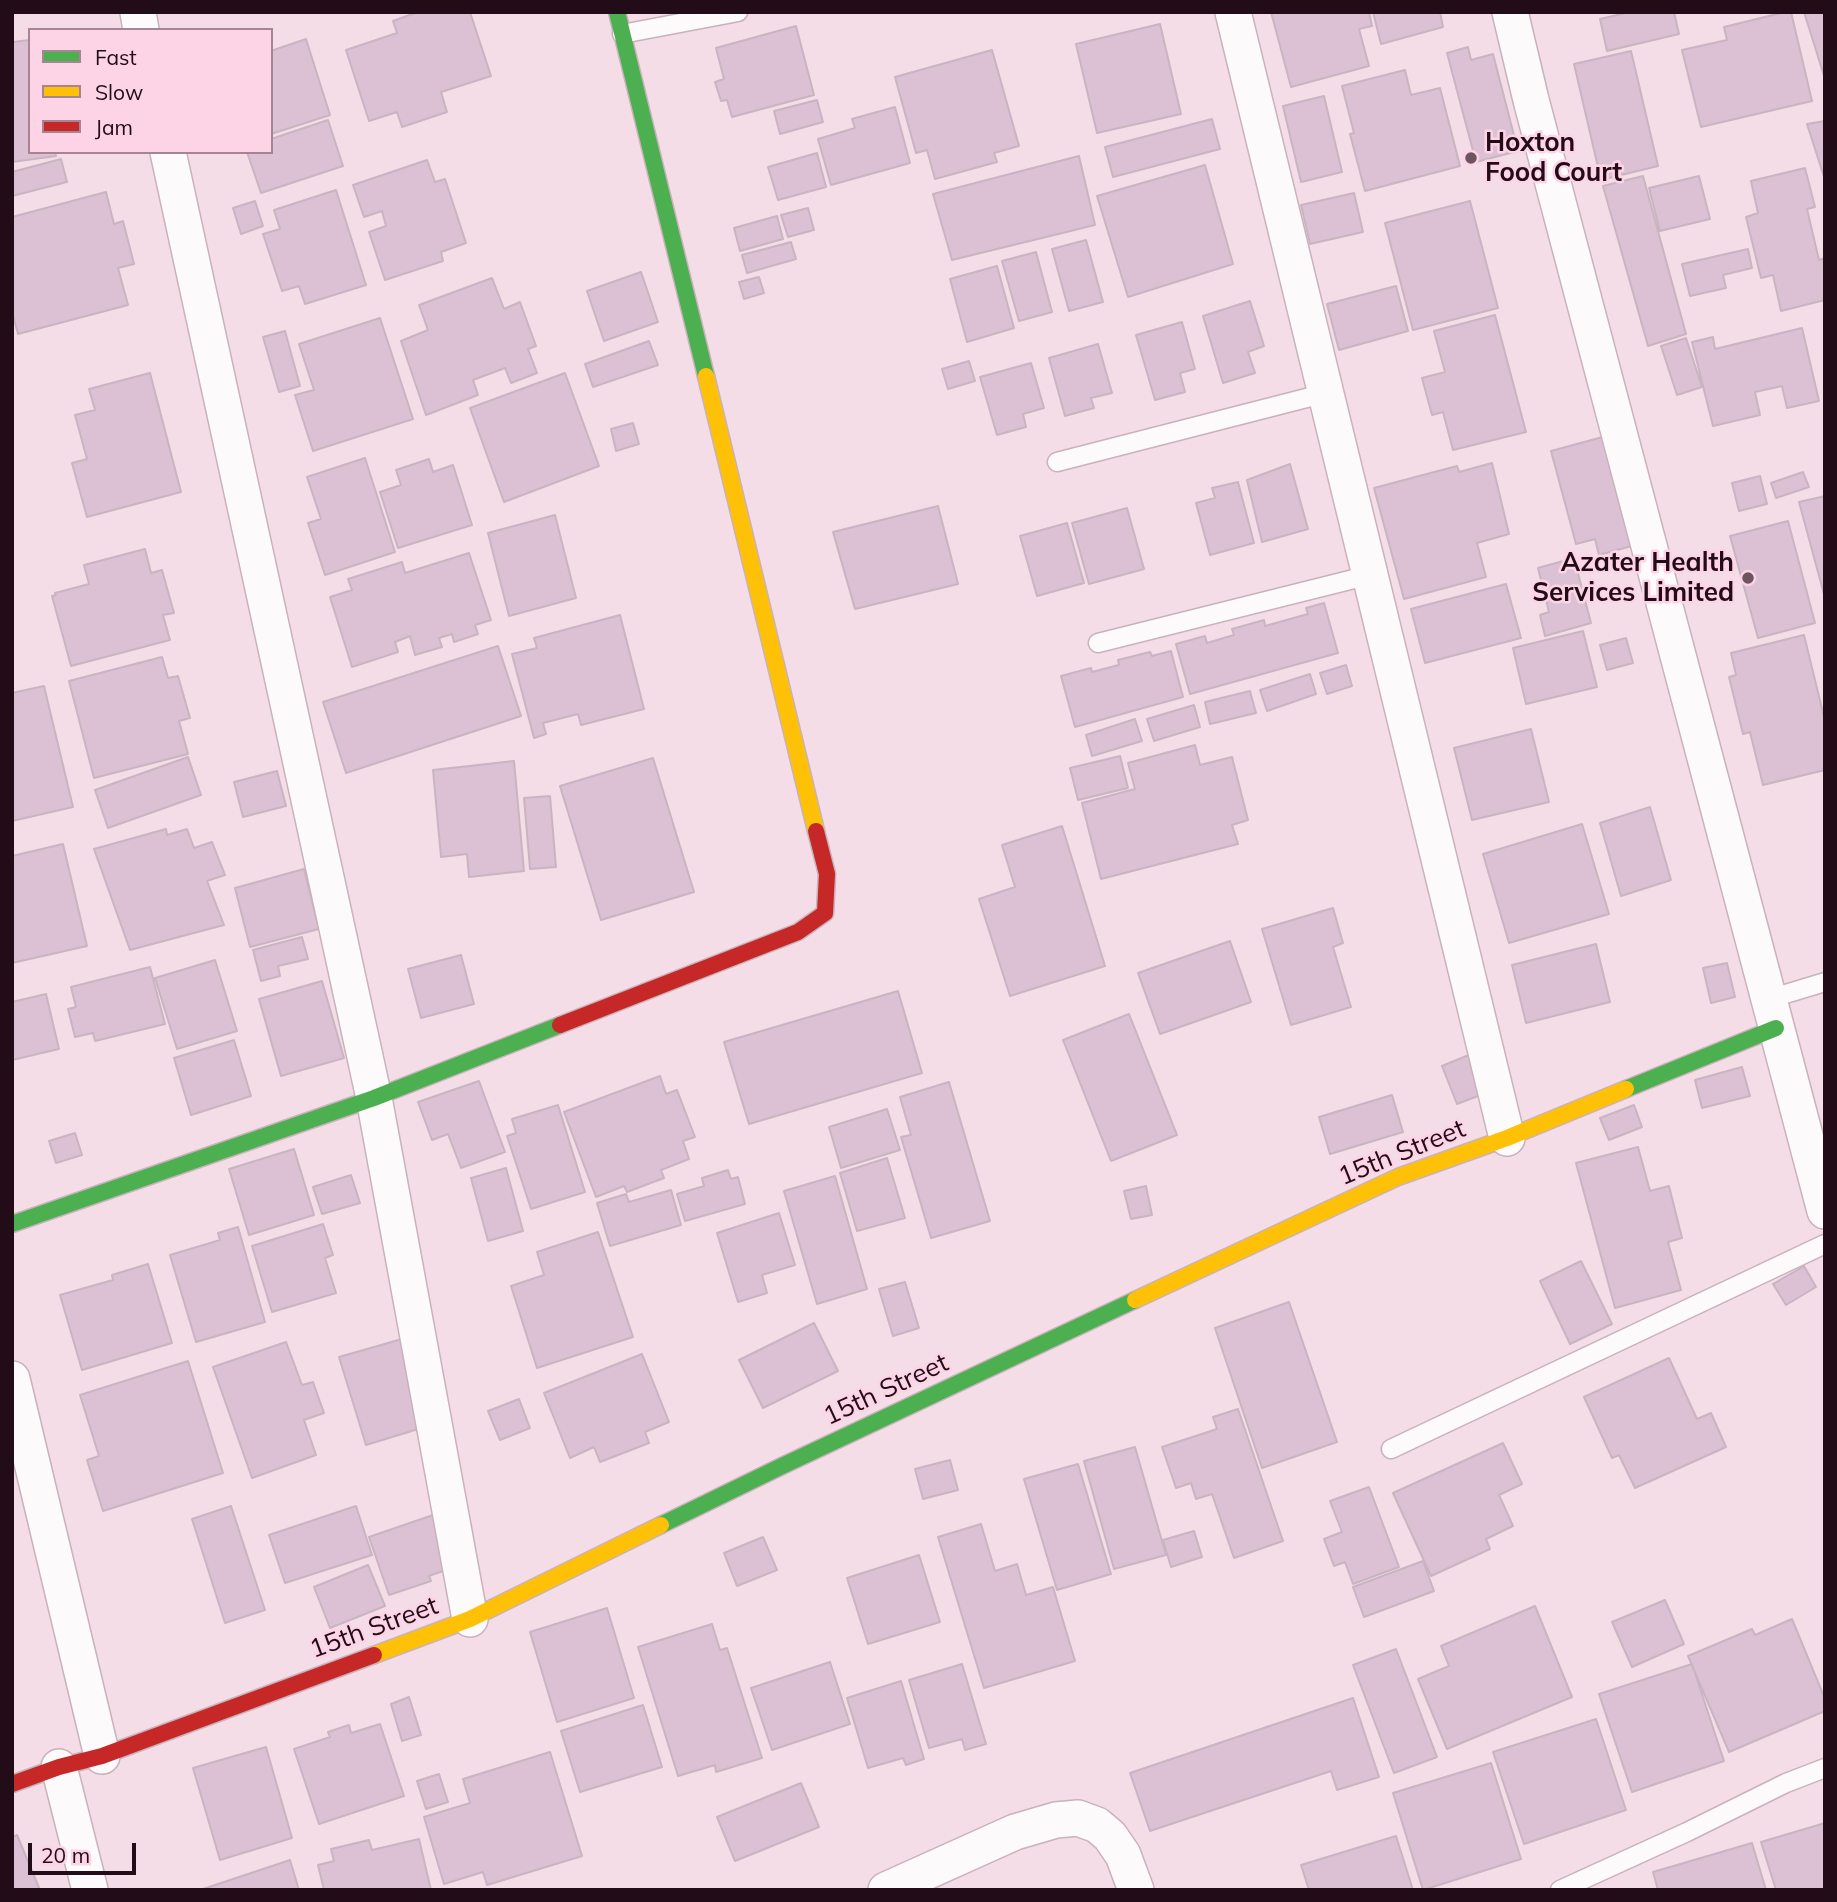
<!DOCTYPE html>
<style>
body{margin:0}
#map{position:relative;width:1837px;height:1902px;overflow:hidden;background:#f4dde6;font-family:Mulish,sans-serif}
canvas{display:block}
.frame{position:absolute;inset:0;border:14px solid #220c17;pointer-events:none}
.legend{position:absolute;left:28px;top:28px;width:245px;height:126px;box-sizing:border-box;background:#fdd4e5;border:2px solid #a58493;margin:0;padding:9px 12px;list-style:none;font-size:21px;color:#220c17}
.legend li{display:flex;align-items:center;gap:14px;height:35px}
.legend b{width:35px;border:2px solid #a58493}
.scale{position:absolute;left:28px;top:1843px;width:108px;height:32px;box-sizing:border-box;border:4px solid #220c17;border-top:0;padding-left:9px;font-size:21px;line-height:24px;white-space:nowrap;color:#220c17;-webkit-text-stroke:5px #fdd4e5;paint-order:stroke}
</style>
<div id="map">
<canvas width="1837" height="1902"></canvas>
<div class="frame"></div>
<ul class="legend">
<li><b style="height:9px;background:#4caf50"></b>Fast</li>
<li><b style="height:9px;background:#ffc107"></b>Slow</li>
<li><b style="height:9px;background:#c62828"></b>Jam</li>
</ul>
<div class="scale">20 m</div>
</div>
<script>
const context = document.querySelector('canvas').getContext('2d');
context.lineJoin = 'round';
function paint(path, color) {
  context.fillStyle = color;
  context.fill(path, 'evenodd');
}
function poly(rows) {
  const path = new Path2D();
  for (const r of rows) {
    path.moveTo(r[0], r[1]);
    for (let i = 2; i < r.length; i += 2) path.lineTo(r[i], r[i + 1]);
  }
  return path;
}
function trace(path, color, width, dash) {
  context.strokeStyle = color;
  context.lineWidth = width;
  context.lineCap = dash ? 'butt' : 'round';
  context.setLineDash(dash || []);
  context.stroke(path);
}
function drawText(font, color, halo, rows, align = 'center') {
  context.font = font + ' Mulish,sans-serif';
  context.lineWidth = 5;
  context.setLineDash([]);
  context.textBaseline = 'middle';
  context.strokeStyle = halo;
  context.fillStyle = color;
  for (const [text, x, y, turn = 0] of rows) {
    context.save();
    context.translate(x, y);
    context.rotate((+turn || 0) * Math.PI / 180);
    context.textAlign = isNaN(turn) ? turn : align;
    if (halo) context.strokeText(text, 0, 0);
    context.fillText(text, 0, 0);
    context.restore();
  }
}
const building = poly([
 [418,12,470,12,491,76,441,92,447,112,402,127,397,112,369,121,346,50,397,33,393,21,418,12],
 [1271,12,1369,12,1372,26,1359,29,1369,66,1291,87,1271,12],
 [1373,12,1440,12,1443,27,1381,44,1373,12],
 [1630,12,1674,12,1679,34,1607,51,1600,19,1630,12],
 [1785,12,1791,12,1812,101,1701,127,1682,50,1727,40,1724,27,1785,12],
 [1804,12,1825,12,1825,79,1804,12],
 [1160,24,1181,114,1097,133,1076,44,1160,24],
 [796,26,814,95,732,117,727,100,721,101,715,82,724,79,716,48,796,26],
 [306,39,330,115,271,134,271,51,306,39],
 [30,40,30,152,55,152,56,156,12,162,12,42,30,40],
 [1468,47,1471,60,1493,54,1518,151,1476,162,1447,53,1468,47],
 [992,50,1019,146,994,153,997,162,935,179,927,150,916,153,895,77,992,50],
 [1631,51,1658,166,1601,180,1574,64,1631,51],
 [1405,70,1411,95,1440,88,1460,166,1365,191,1350,134,1354,133,1342,86,1405,70],
 [1324,96,1342,172,1301,182,1283,106,1324,96],
 [817,100,823,122,780,134,774,111,817,100],
 [895,107,910,163,831,185,818,139,855,128,852,119,895,107],
 [1212,119,1220,149,1113,177,1105,147,1212,119],
 [328,120,343,166,261,193,247,152,271,152,271,139,328,120],
 [1825,121,1825,180,1807,124,1825,121],
 [817,153,826,187,778,200,768,167,817,153],
 [1079,156,1095,225,952,260,933,194,1079,156],
 [61,159,67,182,12,196,12,172,61,159],
 [427,160,435,182,445,179,466,243,441,252,443,261,385,280,369,232,386,226,382,211,364,217,353,185,427,160],
 [1205,165,1233,264,1128,297,1097,196,1205,165],
 [1805,168,1815,207,1807,209,1819,260,1825,258,1825,300,1781,311,1773,275,1761,278,1746,217,1758,213,1751,181,1805,168],
 [1643,176,1686,334,1648,346,1603,186,1643,176],
 [1699,176,1710,219,1660,231,1649,188,1699,176],
 [336,190,366,285,305,304,299,286,282,291,263,234,280,229,274,210,336,190],
 [106,192,114,224,123,221,134,264,118,268,128,305,18,334,12,312,12,217,106,192],
 [1354,193,1363,232,1310,244,1301,205,1354,193],
 [255,201,263,226,241,234,233,208,255,201],
 [1470,201,1498,308,1413,330,1385,223,1470,201],
 [808,208,814,230,788,237,781,215,808,208],
 [777,216,783,239,740,251,734,228,777,216],
 [1086,240,1103,302,1069,311,1052,249,1086,240],
 [791,242,796,259,747,273,742,255,791,242],
 [1748,249,1752,268,1723,275,1726,288,1690,296,1682,264,1748,249],
 [1036,252,1052,312,1019,321,1002,261,1036,252],
 [997,266,1014,328,967,342,950,279,997,266],
 [641,272,658,322,604,341,587,291,641,272],
 [759,277,764,293,744,299,739,282,759,277],
 [492,278,504,309,520,302,536,346,528,349,537,373,511,383,505,368,473,380,478,395,426,415,401,341,428,330,419,305,492,278],
 [1396,286,1408,331,1339,350,1327,304,1396,286],
 [1250,301,1264,346,1248,352,1255,373,1223,383,1203,316,1250,301],
 [1495,315,1526,432,1453,450,1443,412,1432,415,1422,378,1445,372,1434,331,1495,315],
 [380,318,413,419,313,451,295,395,314,390,299,344,380,318],
 [1182,322,1195,369,1180,373,1185,392,1155,400,1136,335,1182,322],
 [1802,328,1819,401,1787,408,1782,386,1755,392,1760,415,1713,426,1692,342,1713,337,1715,349,1802,328],
 [285,331,300,386,279,392,263,337,285,331],
 [1686,338,1702,387,1677,395,1661,346,1686,338],
 [649,341,658,365,593,387,585,364,649,341],
 [1098,344,1112,393,1091,398,1094,408,1065,416,1049,358,1098,344],
 [969,361,975,381,948,389,942,369,969,361],
 [1031,363,1044,408,1023,414,1026,427,997,435,980,377,1031,363],
 [150,373,181,492,87,517,72,463,87,459,75,415,95,410,89,389,150,373],
 [565,373,599,466,504,502,470,408,565,373],
 [633,423,639,444,616,451,611,429,633,423],
 [1610,435,1639,544,1599,555,1595,539,1576,544,1551,451,1610,435],
 [365,458,395,552,325,575,308,523,321,519,307,477,365,458],
 [429,459,433,472,453,465,472,525,398,548,380,492,401,485,396,470,429,459],
 [1492,463,1509,534,1477,543,1486,577,1404,599,1374,488,1457,466,1459,472,1492,463],
 [1290,464,1308,529,1262,542,1247,480,1290,464],
 [1803,472,1809,487,1776,498,1771,483,1803,472],
 [1760,476,1767,504,1739,511,1732,483,1760,476],
 [1238,482,1254,543,1210,555,1196,503,1215,498,1212,488,1238,482],
 [1825,496,1825,598,1799,502,1825,496],
 [938,506,958,584,855,609,833,532,938,506],
 [1127,508,1144,569,1089,584,1072,523,1127,508],
 [555,515,576,598,509,616,488,533,555,515],
 [1788,521,1815,623,1758,638,1730,536,1788,521],
 [1067,523,1084,583,1037,596,1020,536,1067,523],
 [145,549,151,573,162,570,174,613,163,615,170,640,71,666,52,596,56,595,55,593,89,584,84,565,145,549],
 [469,553,491,620,475,625,478,634,454,642,452,634,439,638,442,647,415,655,410,636,395,642,398,652,352,667,330,597,352,590,348,579,402,562,405,573,469,553],
 [1574,558,1591,623,1545,636,1540,615,1549,612,1538,568,1574,558],
 [1506,584,1521,638,1425,663,1411,609,1506,584],
 [1324,603,1338,653,1190,694,1176,644,1205,636,1207,643,1234,635,1232,629,1264,620,1265,626,1308,614,1306,608,1324,603],
 [620,615,644,709,581,725,578,714,543,723,546,734,534,738,512,654,537,648,534,638,620,615],
 [1583,631,1597,687,1526,704,1513,648,1583,631],
 [1804,635,1825,721,1825,770,1763,785,1750,732,1743,734,1729,677,1736,675,1731,653,1804,635],
 [1626,638,1633,663,1607,670,1600,645,1626,638],
 [498,646,521,716,346,773,323,702,498,646],
 [1171,651,1183,697,1075,727,1061,676,1091,668,1092,672,1119,665,1118,660,1150,652,1152,656,1171,651],
 [162,657,168,678,178,676,190,718,179,721,188,754,94,778,69,681,162,657],
 [1346,665,1352,686,1327,694,1320,673,1346,665],
 [1310,674,1316,694,1267,711,1260,690,1310,674],
 [44,686,73,807,12,821,12,693,44,686],
 [1250,691,1256,713,1210,724,1205,702,1250,691],
 [1194,705,1200,727,1154,741,1147,719,1194,705],
 [1135,719,1142,741,1092,756,1086,735,1135,719],
 [1531,729,1549,802,1472,820,1454,748,1531,729],
 [1195,745,1200,765,1232,757,1248,820,1232,825,1238,844,1101,879,1082,803,1135,789,1128,763,1195,745],
 [1120,756,1128,788,1078,800,1070,768,1120,756],
 [188,757,201,795,108,828,95,790,188,757],
 [653,758,694,892,601,920,560,786,653,758],
 [514,761,524,871,469,877,467,854,441,857,433,770,514,761],
 [277,771,286,806,243,817,234,782,277,771],
 [550,796,556,867,530,869,524,798,550,796],
 [1650,807,1671,880,1621,896,1600,823,1650,807],
 [1582,824,1609,914,1509,943,1483,854,1582,824],
 [1062,826,1105,966,1010,996,979,899,1015,887,1002,845,1062,826],
 [166,829,167,835,187,829,194,848,212,842,225,875,207,881,224,925,130,950,94,849,166,829],
 [63,844,87,946,12,963,12,856,63,844],
 [304,869,319,929,250,947,235,888,304,869],
 [1333,908,1343,943,1333,947,1351,1007,1291,1025,1262,929,1333,908],
 [302,937,308,959,278,966,280,976,261,981,253,950,302,937],
 [1230,941,1251,1002,1160,1034,1138,973,1230,941],
 [1596,944,1610,1002,1526,1023,1512,965,1596,944],
 [461,955,474,1004,421,1018,408,969,461,955],
 [215,960,237,1031,177,1049,155,978,215,960],
 [1727,963,1735,997,1711,1003,1703,968,1727,963],
 [150,967,165,1024,95,1041,93,1033,75,1037,68,1009,76,1007,71,987,150,967],
 [322,981,344,1058,281,1076,259,999,322,981],
 [898,991,922,1073,749,1124,724,1042,898,991],
 [46,994,59,1049,12,1060,12,1002,46,994],
 [1129,1014,1177,1135,1111,1161,1063,1040,1129,1014],
 [234,1040,251,1096,191,1115,174,1058,234,1040],
 [1476,1052,1491,1091,1457,1104,1442,1066,1476,1052],
 [1742,1067,1750,1096,1702,1108,1695,1080,1742,1067],
 [660,1076,666,1094,677,1090,695,1137,683,1141,689,1159,661,1170,664,1178,627,1192,624,1186,596,1197,564,1112,660,1076],
 [479,1081,505,1152,461,1168,448,1134,432,1140,418,1102,479,1081],
 [949,1082,990,1221,931,1238,901,1137,911,1135,900,1097,949,1082],
 [1392,1095,1403,1132,1330,1154,1319,1117,1392,1095],
 [558,1105,585,1192,531,1209,507,1136,516,1133,512,1119,558,1105],
 [1634,1105,1642,1127,1609,1140,1600,1118,1634,1105],
 [887,1109,900,1150,841,1168,829,1127,887,1109],
 [75,1133,82,1155,56,1163,49,1141,75,1133],
 [1638,1147,1650,1191,1669,1186,1682,1238,1668,1242,1681,1290,1615,1308,1576,1163,1638,1147],
 [294,1149,314,1215,249,1235,229,1169,294,1149],
 [887,1158,905,1218,857,1231,840,1173,887,1158],
 [506,1168,523,1231,488,1241,471,1178,506,1168],
 [728,1170,731,1179,738,1177,745,1204,685,1221,677,1194,704,1186,702,1178,728,1170],
 [351,1175,360,1203,322,1214,313,1187,351,1175],
 [835,1176,867,1289,817,1304,784,1191,835,1176],
 [1146,1186,1152,1215,1131,1219,1124,1191,1146,1186],
 [671,1190,681,1225,610,1246,597,1203,626,1194,629,1202,671,1190],
 [779,1213,795,1265,762,1275,767,1293,738,1302,717,1233,779,1213],
 [323,1224,333,1255,325,1258,336,1293,272,1312,252,1246,323,1224],
 [238,1227,265,1322,196,1342,170,1255,220,1240,218,1233,238,1227],
 [598,1232,633,1337,537,1368,511,1286,544,1275,537,1252,598,1232],
 [1581,1261,1612,1324,1570,1344,1540,1281,1581,1261],
 [148,1264,172,1343,82,1370,60,1295,113,1280,112,1275,148,1264],
 [1804,1266,1816,1287,1786,1305,1773,1284,1804,1266],
 [905,1282,919,1328,893,1336,879,1289,905,1282],
 [1289,1302,1337,1442,1262,1468,1215,1328,1289,1302],
 [814,1323,838,1371,763,1408,739,1360,814,1323],
 [402,1339,428,1426,366,1445,339,1357,402,1339],
 [286,1342,302,1385,313,1382,324,1413,304,1420,316,1455,252,1478,213,1367,286,1342],
 [642,1354,669,1422,645,1432,649,1443,600,1462,594,1447,570,1458,544,1393,642,1354],
 [1669,1358,1697,1419,1711,1413,1726,1447,1635,1488,1619,1455,1612,1458,1584,1397,1669,1358],
 [188,1361,223,1473,103,1511,87,1460,99,1456,80,1395,188,1361],
 [519,1399,530,1428,500,1440,488,1411,519,1399],
 [1238,1409,1283,1541,1234,1558,1212,1494,1196,1499,1191,1483,1176,1488,1162,1447,1217,1429,1213,1417,1238,1409],
 [1503,1443,1522,1484,1499,1495,1513,1526,1486,1539,1490,1549,1431,1576,1393,1493,1503,1443],
 [1135,1447,1166,1555,1114,1569,1084,1461,1135,1447],
 [950,1460,958,1490,923,1499,915,1469,950,1460],
 [1078,1464,1111,1574,1057,1590,1024,1479,1078,1464],
 [1369,1487,1399,1567,1353,1584,1345,1562,1334,1566,1324,1539,1342,1532,1330,1501,1369,1487],
 [231,1506,265,1610,225,1623,192,1519,231,1506],
 [356,1506,372,1555,285,1583,269,1535,356,1506],
 [436,1514,454,1567,429,1576,431,1581,389,1595,369,1537,436,1514],
 [981,1524,995,1571,1017,1564,1026,1595,1053,1587,1075,1661,984,1688,938,1537,981,1524],
 [1194,1531,1202,1557,1171,1567,1163,1540,1194,1531],
 [763,1537,777,1570,737,1586,724,1553,763,1537],
 [919,1555,940,1622,868,1644,847,1578,919,1555],
 [1423,1561,1434,1591,1364,1617,1353,1587,1423,1561],
 [368,1565,385,1606,330,1628,314,1587,368,1565],
 [1665,1600,1684,1644,1632,1667,1612,1622,1665,1600],
 [1535,1606,1572,1697,1447,1749,1418,1679,1449,1666,1441,1646,1535,1606],
 [607,1608,634,1698,557,1722,530,1632,607,1608],
 [1792,1619,1825,1699,1825,1711,1729,1752,1688,1656,1752,1629,1755,1635,1792,1619],
 [712,1624,720,1650,727,1648,762,1758,716,1772,715,1765,678,1776,638,1647,712,1624],
 [1396,1649,1437,1757,1394,1773,1353,1665,1396,1649],
 [830,1662,850,1724,772,1750,751,1688,830,1662],
 [962,1664,986,1744,965,1750,962,1739,929,1748,909,1680,962,1664],
 [1692,1664,1724,1761,1632,1792,1599,1694,1692,1664],
 [901,1681,924,1759,906,1765,903,1758,868,1768,847,1698,901,1681],
 [409,1697,421,1735,402,1741,391,1704,409,1697],
 [1353,1698,1379,1777,1337,1790,1331,1771,1150,1831,1130,1773,1353,1698],
 [643,1705,662,1767,580,1792,561,1731,643,1705],
 [1596,1719,1626,1810,1524,1844,1493,1752,1596,1719],
 [380,1724,404,1796,319,1824,294,1749,330,1737,328,1732,349,1725,351,1733,380,1724],
 [266,1747,292,1838,220,1860,193,1768,266,1747],
 [550,1752,582,1856,487,1885,483,1872,444,1884,424,1817,470,1803,463,1779,550,1752],
 [1491,1763,1521,1859,1423,1890,1393,1793,1491,1763],
 [439,1774,448,1802,426,1809,417,1781,439,1774],
 [801,1783,819,1827,735,1861,717,1817,801,1783],
 [1825,1823,1825,1890,1776,1890,1761,1842,1825,1823],
 [17,1835,40,1890,12,1890,12,1837,17,1835],
 [1396,1836,1413,1890,1309,1890,1301,1865,1396,1836],
 [419,1839,431,1890,324,1890,318,1865,334,1861,331,1849,369,1840,372,1850,419,1839],
 [1752,1843,1766,1890,1658,1890,1653,1872,1752,1843],
 [290,1860,299,1890,200,1890,290,1860]
]);
paint(building, '#dcc0d4');
trace(building, '#c9b5c2', 2);
const lane = poly([
 [622,34,738,12],
 [1057,462,1326,393],
 [1098,643,1370,575],
 [1769,999,1825,982],
 [1391,1449,1825,1244],
 [1560,1890,1687,1832,1786,1783,1825,1768]
]);
const street = poly([
 [138,12,141,30],
 [1233,12,1507,1138],
 [1510,12,1531,100,1825,1211],
 [168,152,374,1098,470,1619],
 [12,1379,102,1756],
 [59,1767,90,1890],
 [886,1890,1015,1832,1056,1820,1078,1818,1097,1825,1110,1836,1123,1855,1136,1890]
]);
const fast = poly([
 [617,12,706,376],
 [1626,1089,1776,1028],
 [12,1224,374,1098,560,1025],
 [661,1525,782,1466,1135,1300]
]);
const slow = poly([
 [706,376,816,831],
 [1135,1300,1398,1177,1507,1138,1626,1089],
 [374,1655,470,1619,661,1525]
]);
const jam = poly([
 [560,1025,798,932,825,913,827,874,816,831],
 [12,1784,59,1767,102,1756,374,1655]
]);
trace(lane, '#c8b2bb', 21);
trace(street, '#c8b2bb', 38);
trace(fast, '#c8b2bb', 19);
trace(slow, '#c8b2bb', 19);
trace(jam, '#c8b2bb', 19);
trace(lane, '#fdfafb', 18);
trace(street, '#fdfafb', 35);
trace(fast, '#4caf50', 16);
trace(slow, '#ffc107', 16);
trace(jam, '#c62828', 16);
for (const [x, y, r, color] of [
 [1471,158,7,"#6c555f"],
 [1748,578,7,"#6c555f"]
]) {
  const dot = new Path2D();
  dot.arc(x, y, r, 0, 2 * Math.PI);
  context.fillStyle = color;
  context.fill(dot);
  trace(dot, '#fdd4e5', 2.5);
}
drawText('bold 26px', '#220c17', '#fdd4e5', [
 ["Hoxton",1485,143],
 ["Food Court",1485,173],
 ["Azater Health",1734,563,"right"],
 ["Services Limited",1734,593,"right"]
], 'left');
drawText('26px', '#220c17', '#fdd4e5', [
 ["15th Street",1402,1153,-22],
 ["15th Street",886,1390,-25],
 ["15th Street",374,1628,-20]
]);
</script>
